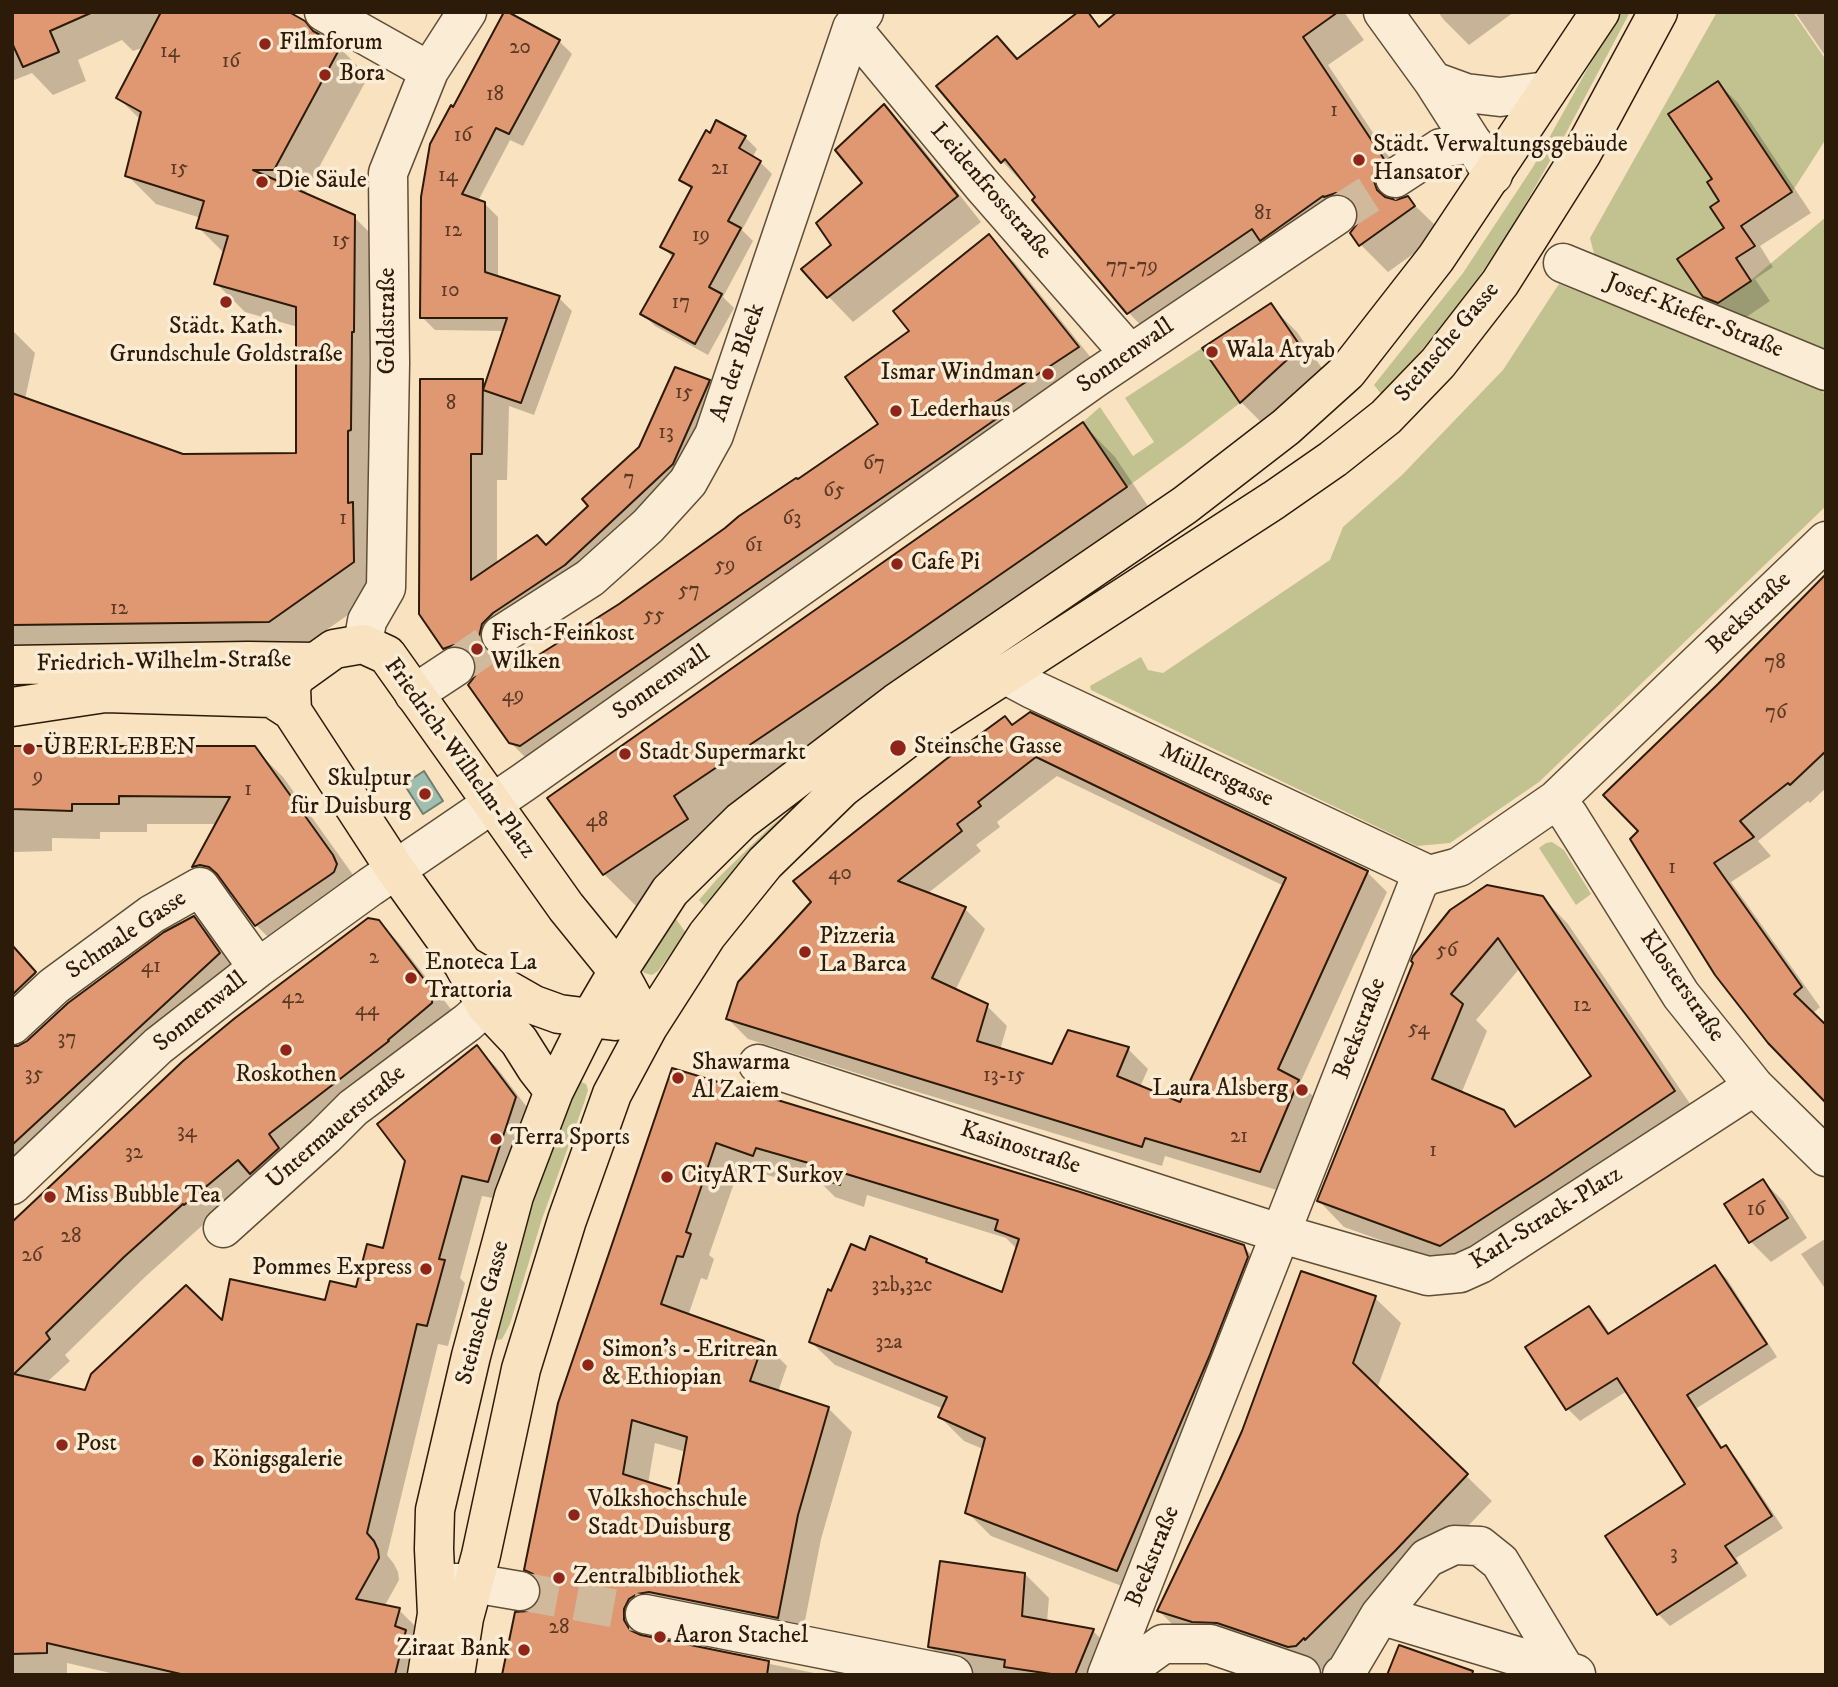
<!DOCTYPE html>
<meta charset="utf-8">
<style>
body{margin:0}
#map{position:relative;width:1838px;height:1687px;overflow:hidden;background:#f9e2bf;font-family:"IM FELL DW Pica",serif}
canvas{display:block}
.frame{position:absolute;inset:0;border:14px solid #2d1b0a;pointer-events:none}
</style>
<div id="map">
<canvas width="1838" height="1687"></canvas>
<div class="frame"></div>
</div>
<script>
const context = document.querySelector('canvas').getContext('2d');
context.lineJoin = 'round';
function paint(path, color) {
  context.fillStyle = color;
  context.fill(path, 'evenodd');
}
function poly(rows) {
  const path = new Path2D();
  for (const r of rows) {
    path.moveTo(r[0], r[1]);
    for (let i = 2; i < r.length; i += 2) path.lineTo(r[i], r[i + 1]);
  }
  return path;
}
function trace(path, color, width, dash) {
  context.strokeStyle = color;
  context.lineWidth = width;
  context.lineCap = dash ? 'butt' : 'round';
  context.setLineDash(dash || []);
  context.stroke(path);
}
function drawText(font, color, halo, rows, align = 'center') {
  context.font = font + ' "IM FELL DW Pica",serif';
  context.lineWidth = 7;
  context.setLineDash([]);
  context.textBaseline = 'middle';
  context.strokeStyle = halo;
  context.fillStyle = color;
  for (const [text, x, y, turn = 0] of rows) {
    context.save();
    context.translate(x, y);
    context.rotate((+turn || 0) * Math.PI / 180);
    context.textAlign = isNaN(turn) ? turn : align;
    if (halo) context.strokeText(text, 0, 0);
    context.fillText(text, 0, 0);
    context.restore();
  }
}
paint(poly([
 [1619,12,1630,12,1566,133,1511,229,1476,281,1441,328,1382,395,1374,385,1463,273,1533,167],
 [1717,12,1793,12,1826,60,1826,139,1792,192,1742,226,1755,246,1736,258,1751,280,1826,217,1826,353,1596,261,1590,238],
 [1559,284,1815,385,1826,395,1826,506,1539,782,1450,843,1417,846,1091,690,1090,686,1141,657,1148,670,1163,673,1330,560,1343,527,1402,475,1503,370],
 [1202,348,1240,403,1185,445,1127,487,1083,422,1100,407,1133,456,1154,442,1125,398],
 [825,782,709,911,699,900,717,879,771,826],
 [1552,842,1564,850,1591,894,1576,905,1539,848,1546,843],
 [676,919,686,933,658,971,652,975,644,973,642,969,643,962],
 [581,1082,586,1084,588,1090,584,1103,542,1219,510,1324,502,1339,498,1340,495,1338,496,1332,531,1209,554,1140,575,1084]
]), '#c1c28f');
const water = poly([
 [424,771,443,801,423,814,404,784,424,771]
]);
paint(water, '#9ebeb0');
trace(water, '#717d6e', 2);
paint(poly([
 [12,12,285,12,315,34,340,48,368,77,304,195,354,217,383,246,382,591,298,650,12,653,12,330,35,353,25,399,182,455,298,455,298,327,245,312,216,283,225,254,198,227,201,218,156,204,127,175,141,120,118,98,145,47,133,51,122,40,78,60,86,81,53,95,32,73,12,81],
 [1086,12,1101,27,1120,12,1344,12,1364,40,1328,65,1409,187,1402,195,1401,200,1407,198,1435,225,1441,234,1388,272,1361,245,1352,233,1359,221,1353,223,1155,340,1129,313,1034,200,1037,198,1002,161,997,38,1019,59],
 [1438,12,1514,12,1469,45,1444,20],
 [1795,12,1826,12,1826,57],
 [559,41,572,54,523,146,510,140,478,201,484,203,498,217,498,278,559,298,572,311,534,415,509,406,507,480,497,480,497,565,546,547,590,506,709,381,735,408,508,651,507,657,516,653,528,664,620,605,880,425,912,331,988,236,1015,263,1104,374,537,769,510,742,477,672,471,674,444,648,420,614,482,380,486,384,505,331,435,330,422,317,454,109],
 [1718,83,1738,103,1811,213,1760,246,1773,267,1755,279,1770,301,1739,322,1725,316,1704,296,1726,228,1722,202,1714,180],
 [884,107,909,131,981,222,853,322,803,270,834,246,864,184],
 [745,137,757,149,752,158,760,162,772,174,742,230,753,241,723,297,734,308,708,355,655,326,642,313,673,258,662,246,692,190,682,180],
 [1270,305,1297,332,1326,374,1267,428,1241,402],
 [1083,424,1115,457,1158,521,637,907,604,874,549,798],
 [1826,577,1826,788,1810,803,1808,801,1758,841,1771,856,1731,882,1820,1007,1812,1014,1826,1099,1640,831,1719,685],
 [1005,718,1014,726,1367,872,1387,892,1300,1083,1318,1101,1280,1191,1165,1156,1162,1166,888,1083,748,1039,728,1019,814,902],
 [1057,776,1284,886,1181,1105,1140,1087,1148,1069,1128,1049,1052,1066,1000,1050,1007,1026,987,1006,955,991,985,929,965,909,927,894,981,851,976,845,1000,827,997,822],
 [12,748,254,748,283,777,361,886,285,954,256,925,234,894,223,895,195,867,217,824,147,824,147,832,100,832,100,839,52,838,52,851,12,852],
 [1542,897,1568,924,1699,1117,1466,1271,1344,1227,1319,1201,1415,962],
 [1520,968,1594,1077,1518,1127,1503,1111,1461,1094,1487,1031,1476,1020],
 [193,918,215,939,240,975,12,1185,12,1048,27,1043],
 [378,921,399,943,454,1013,205,1223,145,1277,65,1355,70,1361,46,1383,87,1392,223,1324,326,1302,357,1290,384,1250,476,1047,497,1068,536,1119,508,1201,482,1196,460,1278,465,1283,448,1346,438,1344,387,1555,394,1564,398,1572,399,1580,384,1607,399,1610,420,1631,420,1675,119,1675,67,1663,67,1673,12,1674,12,1224],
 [12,948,48,987,12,1020],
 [673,1070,1243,1246,1267,1271,1140,1593,991,1536,967,1512,983,1449,964,1441,940,1417,944,1409,835,1365,811,1342,832,1293,866,1252,926,1261,931,1266,1003,1294,1017,1249,1006,1238,867,1195,864,1207,835,1197,820,1182,780,1170,777,1178,740,1166,709,1255,714,1259,707,1280,701,1278,688,1316,763,1342,787,1366,778,1392,828,1408,852,1432,821,1539,801,1641,647,1634,647,1639,824,1675,504,1675,529,1613,538,1607,543,1596,542,1585,526,1569],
 [655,1443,686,1452,678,1493,648,1484],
 [1763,1181,1783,1201,1807,1238,1771,1262,1751,1242],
 [1825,1239,1826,1240,1826,1290,1801,1254],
 [1715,1267,1727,1279,1777,1357,1697,1408,1723,1448,1725,1447,1737,1459,1783,1528,1736,1558,1747,1576,1670,1626,1658,1614,1687,1484,1627,1391,1580,1421,1568,1409,1528,1348,1589,1308,1601,1320,1610,1334],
 [1302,1273,1375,1298,1401,1323,1377,1389,1492,1501,1420,1576,1322,1670,1314,1672,1184,1636,1159,1611,1243,1431],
 [1025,1574,1049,1598,1047,1622,1093,1631,1117,1655,1108,1675,972,1675,954,1671,930,1647]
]), '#0003');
const building = poly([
 [12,12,93,12,50,31,59,52,23,67,12,43,12,12],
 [161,12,289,12,305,21,313,31,341,46,274,170,253,170,355,215,354,332,352,332,351,430,348,431,348,503,353,502,354,562,269,622,12,625,12,393,183,454,296,453,296,307,214,284,228,236,196,228,204,201,125,176,141,112,116,98,161,12],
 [504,12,508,12,560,40,509,134,496,128,462,194,485,202,485,272,560,296,521,403,483,390,507,318,420,318,421,197,430,144,451,105,453,107,504,12],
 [1078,12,1088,12,1099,27,1117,12,1338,12,1303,37,1384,159,1376,168,1373,178,1377,190,1385,197,1396,200,1408,196,1415,206,1359,246,1350,233,1357,224,1359,214,1355,202,1346,195,1336,193,1324,197,1323,196,1260,241,1252,229,1127,314,1032,200,1035,197,1005,159,1001,163,936,86,997,36,1017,59,1078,12],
 [1718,81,1792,192,1741,226,1755,246,1736,258,1751,281,1718,303,1703,297,1677,259,1724,228,1710,207,1719,201,1707,182,1712,179,1668,114,1718,81],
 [884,104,958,196,827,298,801,269,831,245,816,223,862,183,835,150,884,104],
 [716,120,746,136,739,148,761,161,728,221,741,228,709,287,722,294,695,344,640,314,674,254,660,247,692,187,679,180,706,130,710,133,716,120],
 [989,234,1079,347,991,405,999,417,943,456,520,746,509,743,468,685,475,676,477,666,473,654,465,648,454,645,443,649,419,614,420,379,483,379,482,454,471,454,471,580,537,535,546,545,588,506,582,499,639,447,675,367,710,380,673,464,565,565,493,613,482,624,479,637,483,647,490,654,503,657,517,651,526,663,619,604,725,528,739,516,796,478,798,479,878,424,845,377,909,331,893,311,989,234],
 [1271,303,1301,347,1240,403,1202,348,1271,303],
 [1083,422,1127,487,907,639,674,796,688,819,603,875,547,798,1083,422],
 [1826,574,1826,751,1790,785,1788,783,1740,821,1754,837,1714,863,1802,987,1794,994,1826,1025,1826,1103,1768,1043,1715,975,1630,839,1638,831,1603,795,1718,684,1826,574],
 [1030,712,1368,871,1278,1069,1299,1080,1260,1172,1145,1138,1142,1147,726,1019,738,982,811,902,793,881,945,760,1005,716,1012,725,1030,712],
 [1036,757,1286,878,1180,1102,1117,1076,1129,1047,1068,1030,1052,1064,977,1041,988,1004,932,978,966,907,898,881,962,831,957,824,981,806,978,802,1036,757],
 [12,746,255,746,333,855,337,864,334,872,330,875,255,926,217,874,209,867,200,865,192,867,230,797,119,796,119,804,72,804,72,811,12,809,12,746],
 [1487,885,1543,896,1675,1091,1547,1177,1440,1246,1317,1201,1413,963,1411,961,1413,956,1450,910,1487,885],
 [1498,938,1591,1076,1515,1127,1504,1110,1432,1079,1463,1004,1451,994,1498,938],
 [194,916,220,953,12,1145,12,1046,18,1046,27,1041,68,1003,164,932,194,916],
 [368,918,379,920,433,991,432,1003,388,1040,389,1041,269,1134,279,1148,250,1174,238,1160,184,1205,183,1204,124,1257,46,1333,50,1339,14,1374,85,1390,91,1374,186,1285,222,1320,230,1279,325,1300,330,1281,356,1287,367,1244,383,1248,405,1161,377,1124,477,1045,516,1097,488,1182,462,1176,439,1259,445,1260,427,1326,417,1324,367,1533,374,1541,378,1550,379,1558,356,1599,400,1608,395,1626,406,1630,395,1675,185,1675,47,1643,47,1653,12,1654,12,1222,183,1061,235,1018,368,918],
 [12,945,36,972,12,995,12,945],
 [672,1068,1077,1191,1244,1245,1248,1257,1209,1357,1117,1571,965,1513,985,1438,938,1417,947,1397,809,1342,828,1289,831,1291,851,1244,865,1250,870,1236,927,1259,926,1262,1002,1292,1019,1239,995,1230,998,1220,843,1173,840,1185,809,1174,812,1164,756,1148,753,1156,716,1143,686,1232,691,1234,683,1257,677,1256,661,1304,764,1341,750,1381,829,1407,798,1515,778,1618,649,1592,637,1594,629,1599,624,1609,624,1620,630,1630,641,1635,769,1661,767,1675,502,1675,515,1612,528,1611,536,1605,541,1595,540,1583,533,1574,524,1570,558,1403,672,1068],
 [632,1420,687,1437,677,1491,623,1474,632,1420],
 [1763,1179,1788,1218,1749,1243,1724,1204,1763,1179],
 [1715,1265,1767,1344,1687,1395,1721,1448,1726,1445,1772,1516,1725,1546,1737,1563,1657,1615,1605,1536,1685,1484,1617,1378,1566,1410,1525,1347,1589,1306,1608,1334,1715,1265],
 [1301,1271,1376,1296,1353,1363,1468,1474,1395,1551,1305,1640,1304,1638,1296,1646,1288,1647,1217,1623,1192,1622,1157,1611,1220,1480,1242,1431,1301,1271],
 [940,1561,1025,1573,1022,1616,1094,1629,1075,1675,1058,1675,1004,1667,1005,1660,928,1647,940,1561],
 [1399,1645,1473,1671,1472,1675,1387,1675,1399,1645]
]);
paint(building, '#e09873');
trace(building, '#2d1b0a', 2);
trace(poly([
 [1337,215,1395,178],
 [455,667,501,635],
 [520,1591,645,1614]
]), '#d0ba9b', 38, [38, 19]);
const minor = poly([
 [324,12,429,71],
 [1383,12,1433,81,1493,175],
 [852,28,982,185,1130,354],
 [1433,81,1466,93,1500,97,1547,91],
 [1395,178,1441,148,1473,143],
 [1563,263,1826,371],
 [501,635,590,578,648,526,688,482,714,435,852,28,864,12],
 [363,644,367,621,386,588,390,363,388,173,429,71,467,12],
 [1004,674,1032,689,1429,875],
 [414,694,455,667],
 [1556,800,1569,816,1681,995,1754,1086,1826,1157],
 [12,1025,54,986,152,914,200,887,258,968],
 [758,1064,1282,1234,1428,1276,1460,1273,1480,1264,1754,1086],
 [12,1185,158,1046,258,968,370,887,524,782,1095,378,1337,215],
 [223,1228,325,1136,353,1108,468,1022,486,1006],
 [442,1583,473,1583,520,1591],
 [645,1614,953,1675],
 [1380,1615,1576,1674],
 [1107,1675,1419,881,1429,875,1459,867,1556,800,1826,541],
 [1120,1675,1163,1644,1210,1644,1301,1675],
 [1342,1675,1345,1674,1380,1615,1427,1558,1454,1545,1480,1546,1500,1562,1565,1670]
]);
const major = poly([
 [12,665,248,661,315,662],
 [12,707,105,693,272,698,292,711,395,869,463,964,486,1006,519,1041,536,1068,554,1091],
 [292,711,291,688,295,677,334,649,363,644,387,655,566,907,618,971,648,1027],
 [464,965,534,1005,559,1014,615,1021],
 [427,1675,437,1614,434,1549,435,1510,471,1356,514,1196,554,1091,591,1017,618,971,670,891,741,821,896,703,1185,505,1286,427,1347,372,1436,258,1600,12],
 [455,1675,464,1618,481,1555,521,1369,567,1220,612,1094,648,1027,707,935,765,863,842,788,913,734,1274,500,1333,459,1386,417,1438,363,1500,283,1582,153,1658,12]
]);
trace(minor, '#604d37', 41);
trace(major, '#2d1b0a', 41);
trace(minor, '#fbecd5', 38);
trace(major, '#f9e2bf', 38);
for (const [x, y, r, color] of [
 [265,44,7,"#8f2418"],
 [325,75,7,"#8f2418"],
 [1359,160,7,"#8f2418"],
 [262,182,7,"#8f2418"],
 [226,302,7,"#8f2418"],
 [1212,352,7,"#8f2418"],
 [1048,374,7,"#8f2418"],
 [896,411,7,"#8f2418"],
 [897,564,7,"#8f2418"],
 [477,649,7,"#8f2418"],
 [898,748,9,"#8f2418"],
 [29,749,7,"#8f2418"],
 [625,754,7,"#8f2418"],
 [425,794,7,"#8f2418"],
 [805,952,7,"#8f2418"],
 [411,978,7,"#8f2418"],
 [286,1050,7,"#8f2418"],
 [678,1078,7,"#8f2418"],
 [1302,1090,7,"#8f2418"],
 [496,1139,7,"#8f2418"],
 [667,1177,7,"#8f2418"],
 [50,1197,7,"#8f2418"],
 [426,1269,7,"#8f2418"],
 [588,1365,7,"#8f2418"],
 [62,1445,7,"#8f2418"],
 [198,1461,7,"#8f2418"],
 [574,1515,7,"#8f2418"],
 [559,1578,7,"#8f2418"],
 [660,1637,7,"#8f2418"],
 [524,1650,7,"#8f2418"]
]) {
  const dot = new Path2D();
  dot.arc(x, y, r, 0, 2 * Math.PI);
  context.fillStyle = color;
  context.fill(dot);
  trace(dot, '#fbecd5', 2.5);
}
drawText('21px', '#5a3a24', null, [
 ["20",520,49],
 ["14",170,53],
 ["16",231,63],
 ["18",495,96],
 ["1",1334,112],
 ["16",463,137],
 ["15",179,170],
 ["21",720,170],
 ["14",448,177],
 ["81",1263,215],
 ["12",453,232],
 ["19",701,237],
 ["15",341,242],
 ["77-79",1132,268],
 ["10",450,292],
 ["17",681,304],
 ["15",684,394],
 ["8",451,405],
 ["13",666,434],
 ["67",874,465],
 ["7",629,480],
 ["65",834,492],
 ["1",343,520],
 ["63",792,520],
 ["61",754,547],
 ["59",725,567],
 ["57",689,592],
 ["12",119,610],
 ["55",654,617],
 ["78",1775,664],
 ["49",513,697],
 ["76",1776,714],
 ["9",38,778],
 ["1",248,791],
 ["48",597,822],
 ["1",1672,869],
 ["40",840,875],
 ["56",1447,952],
 ["2",374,959],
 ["41",151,968],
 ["42",293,999],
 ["12",1582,1007],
 ["44",367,1011],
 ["54",1419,1030],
 ["37",67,1040],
 ["35",34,1076],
 ["13-15",1004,1077],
 ["34",187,1133],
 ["21",1239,1138],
 ["1",1433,1152],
 ["32",134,1154],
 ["16",1756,1211],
 ["28",71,1238],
 ["26",32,1257],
 ["32b,32c",902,1287],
 ["32a",889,1344],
 ["3",1674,1555],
 ["28",559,1629]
]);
drawText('24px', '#2d1b0a', '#fbecd5', [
 ["Filmforum",279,44],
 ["Bora",339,75],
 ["Städt. Verwaltungsgebäude",1373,146],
 ["Hansator",1373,174],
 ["Die Säule",276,182],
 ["Städt. Kath.",226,328,"center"],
 ["Grundschule Goldstraße",226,356,"center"],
 ["Wala Atyab",1226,352],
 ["Ismar Windman",1034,374,"right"],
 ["Lederhaus",910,411],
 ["Cafe Pi",911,564],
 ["Fisch-Feinkost",491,635],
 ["Wilken",491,663],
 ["Steinsche Gasse",914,748],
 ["ÜBERLEBEN",43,749],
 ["Stadt Supermarkt",639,754],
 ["Skulptur",411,780,"right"],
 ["für Duisburg",411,808,"right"],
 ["Pizzeria",819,938],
 ["La Barca",819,966],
 ["Enoteca La",425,964],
 ["Trattoria",425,992],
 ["Shawarma",692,1064],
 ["Al Zaiem",692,1092],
 ["Roskothen",286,1076,"center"],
 ["Laura Alsberg",1288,1090,"right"],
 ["Terra Sports",510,1139],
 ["CityART Surkov",681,1177],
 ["Miss Bubble Tea",64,1197],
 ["Pommes Express",412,1269,"right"],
 ["Simon's - Eritrean",602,1351],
 ["& Ethiopian",602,1379],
 ["Post",76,1445],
 ["Königsgalerie",212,1461],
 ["Volkshochschule",588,1501],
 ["Stadt Duisburg",588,1529],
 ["Zentralbibliothek",573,1578],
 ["Aaron Stachel",674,1637],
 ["Ziraat Bank",510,1650,"right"]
], 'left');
drawText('24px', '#2d1b0a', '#fbecd5', [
 ["Leidenfroststraße",990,192,49],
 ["Josef-Kiefer-Straße",1694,317,22],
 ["Goldstraße",389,321,-90],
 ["Steinsche Gasse",1448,343,-50],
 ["Sonnenwall",1126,357,-35],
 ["An der Bleek",739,363,-71],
 ["Beekstraße",1750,614,-44],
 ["Friedrich-Wilhelm-Straße",164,663,-1],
 ["Sonnenwall",662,684,-35],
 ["Friedrich-Wilhelm-Platz",459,759,54],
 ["Müllersgasse",1216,776,25],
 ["Schmale Gasse",127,936,-34],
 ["Klosterstraße",1681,987,55],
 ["Sonnenwall",201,1013,-39],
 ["Beekstraße",1361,1029,-69],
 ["Untermauerstraße",337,1128,-41],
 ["Kasinostraße",1020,1149,18],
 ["Karl-Strack-Platz",1547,1219,-32],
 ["Steinsche Gasse",484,1313,-75],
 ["Beekstraße",1154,1557,-68]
]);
</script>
